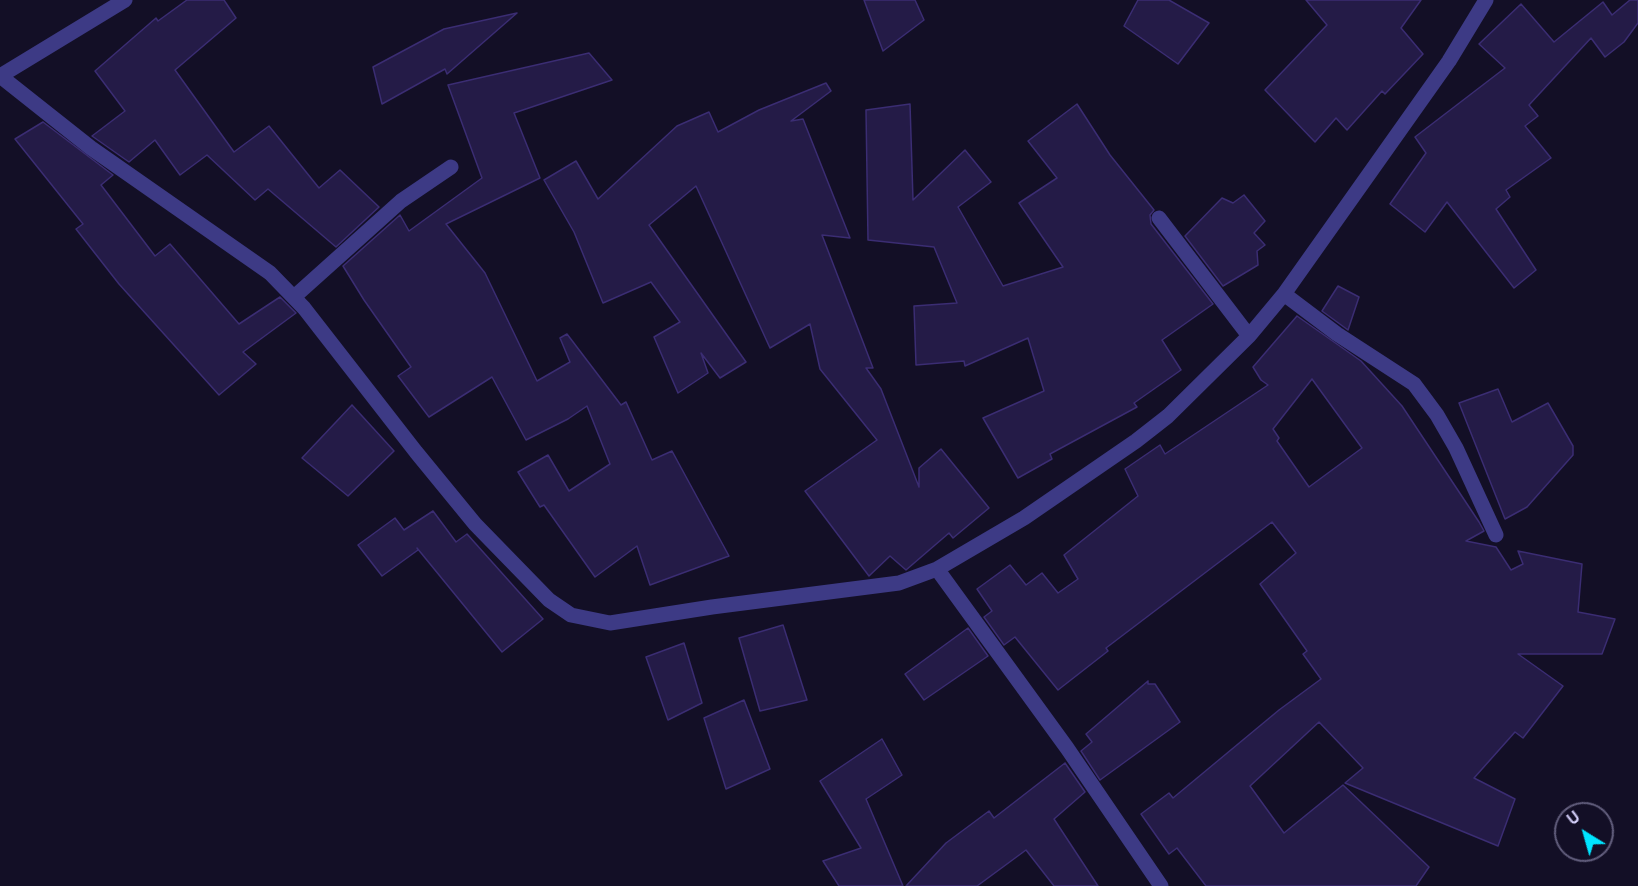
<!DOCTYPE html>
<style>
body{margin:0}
#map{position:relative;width:1638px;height:886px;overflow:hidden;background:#130f26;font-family:Overpass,sans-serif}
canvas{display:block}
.north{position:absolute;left:1554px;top:802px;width:60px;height:60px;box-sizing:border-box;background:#130f26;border:2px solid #625e7d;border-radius:50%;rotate:323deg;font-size:16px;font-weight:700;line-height:24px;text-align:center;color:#d9d4ff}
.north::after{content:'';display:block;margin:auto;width:21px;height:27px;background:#00e5ff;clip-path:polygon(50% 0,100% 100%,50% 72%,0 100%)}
</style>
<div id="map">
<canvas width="1638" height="886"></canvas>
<div class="north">U</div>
</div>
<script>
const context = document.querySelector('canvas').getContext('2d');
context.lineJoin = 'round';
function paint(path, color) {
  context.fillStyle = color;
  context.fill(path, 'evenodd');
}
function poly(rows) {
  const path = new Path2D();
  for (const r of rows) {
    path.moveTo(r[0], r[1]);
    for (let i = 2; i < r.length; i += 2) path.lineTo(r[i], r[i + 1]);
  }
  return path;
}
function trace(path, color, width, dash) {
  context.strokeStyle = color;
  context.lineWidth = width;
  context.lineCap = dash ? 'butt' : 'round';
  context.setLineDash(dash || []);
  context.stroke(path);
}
const building = poly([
 [187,0,224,0,236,18,175,70,234,152,269,126,319,188,340,170,379,207,336,247,268,189,255,200,207,155,180,175,155,140,129,162,92,136,125,111,95,71,156,18,158,21,187,0],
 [864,0,915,0,924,20,883,51,864,0],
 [1138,0,1169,0,1209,23,1178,64,1124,26,1138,0],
 [1306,0,1421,0,1401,28,1423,54,1385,94,1382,91,1347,130,1336,118,1315,142,1265,90,1327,25,1306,0],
 [1630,0,1638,0,1638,23,1624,42,1605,57,1591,38,1529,105,1538,116,1525,126,1551,158,1506,190,1510,197,1496,209,1536,270,1514,288,1447,202,1425,232,1390,204,1426,153,1415,137,1505,68,1479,44,1521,4,1554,42,1603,2,1612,15,1630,0],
 [517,13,447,74,445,69,382,104,373,67,444,29,517,13],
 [589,53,612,80,514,113,540,178,446,224,485,273,537,381,570,362,560,338,567,334,621,405,626,402,652,460,672,451,729,556,650,585,637,546,595,577,544,505,540,507,518,472,548,455,569,491,610,464,587,406,568,419,526,440,492,377,429,417,398,376,411,367,364,300,343,266,400,215,409,231,482,178,448,85,589,53],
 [826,83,831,91,791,121,803,119,850,238,822,235,873,368,866,368,881,389,919,487,919,468,941,449,989,508,953,538,949,533,906,570,890,556,869,576,805,491,877,440,820,369,810,324,770,348,696,186,649,225,746,362,720,378,701,353,708,373,678,393,654,337,680,322,651,282,603,303,574,232,544,180,576,161,598,199,677,126,709,112,718,132,759,110,826,83],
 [910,104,913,200,965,150,991,182,958,207,1003,286,1063,267,1019,203,1057,178,1028,141,1077,104,1110,155,1154,210,1150,215,1151,224,1213,304,1162,340,1181,370,1134,403,1137,407,1050,454,1052,459,1018,478,983,418,1044,391,1028,338,965,366,964,361,916,365,914,306,957,303,934,247,868,240,866,110,910,104],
 [43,122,113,175,101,185,155,256,170,244,239,324,280,297,296,313,243,352,256,364,219,395,119,284,76,229,83,224,15,139,43,122],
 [1244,195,1265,221,1254,233,1265,245,1257,251,1258,265,1223,286,1185,236,1222,198,1233,203,1244,195],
 [1338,286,1359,297,1348,330,1322,311,1338,286],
 [1297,316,1361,361,1402,406,1479,522,1484,531,1466,541,1496,547,1511,570,1523,564,1518,551,1582,564,1578,612,1615,619,1602,654,1518,654,1563,686,1523,738,1515,732,1474,778,1515,799,1498,846,1345,783,1363,768,1319,722,1250,786,1284,833,1343,785,1429,867,1416,886,1206,886,1177,848,1169,854,1141,814,1169,793,1173,798,1279,710,1321,679,1303,654,1307,651,1260,584,1296,553,1272,522,1106,648,1108,651,1058,690,1015,637,1004,645,984,617,992,611,977,589,1010,565,1026,585,1042,573,1058,593,1078,579,1064,555,1138,496,1125,469,1160,445,1165,454,1268,385,1261,380,1253,367,1297,316],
 [1312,379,1362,448,1309,487,1277,441,1279,438,1273,429,1312,379],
 [1498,389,1512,422,1548,403,1573,446,1573,455,1527,507,1505,519,1459,403,1498,389],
 [352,405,394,451,348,496,302,458,352,405],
 [433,511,456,542,467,534,543,619,502,652,417,548,418,550,382,576,358,545,395,518,404,530,433,511],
 [783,625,807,700,760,711,739,638,783,625],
 [968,628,988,656,924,700,905,674,968,628],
 [684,643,702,703,668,720,646,657,684,643],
 [1148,681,1148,684,1155,684,1180,722,1100,780,1081,751,1092,742,1086,734,1148,681],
 [744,700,770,769,726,789,704,718,744,700],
 [882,739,902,775,866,799,903,886,839,886,823,861,861,848,820,781,882,739],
 [1065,763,1085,792,1054,819,1098,886,1054,886,1026,850,977,886,906,886,946,843,989,811,994,818,1065,763]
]);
paint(building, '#241b47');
trace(building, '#3b2d73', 1.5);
trace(poly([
 [0,76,91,148,270,273,304,308,416,452,475,524,549,600,571,615,610,623,712,607,899,583,937,569,1067,748,1161,886],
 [0,76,125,0],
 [1159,218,1249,336],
 [1284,294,1337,334,1414,384,1437,415,1456,448,1496,535],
 [294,297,401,201,451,167],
 [937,569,1024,518,1136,441,1168,416,1249,336,1284,294,1374,167,1449,61,1486,0]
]), '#3d3a85', 15);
</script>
